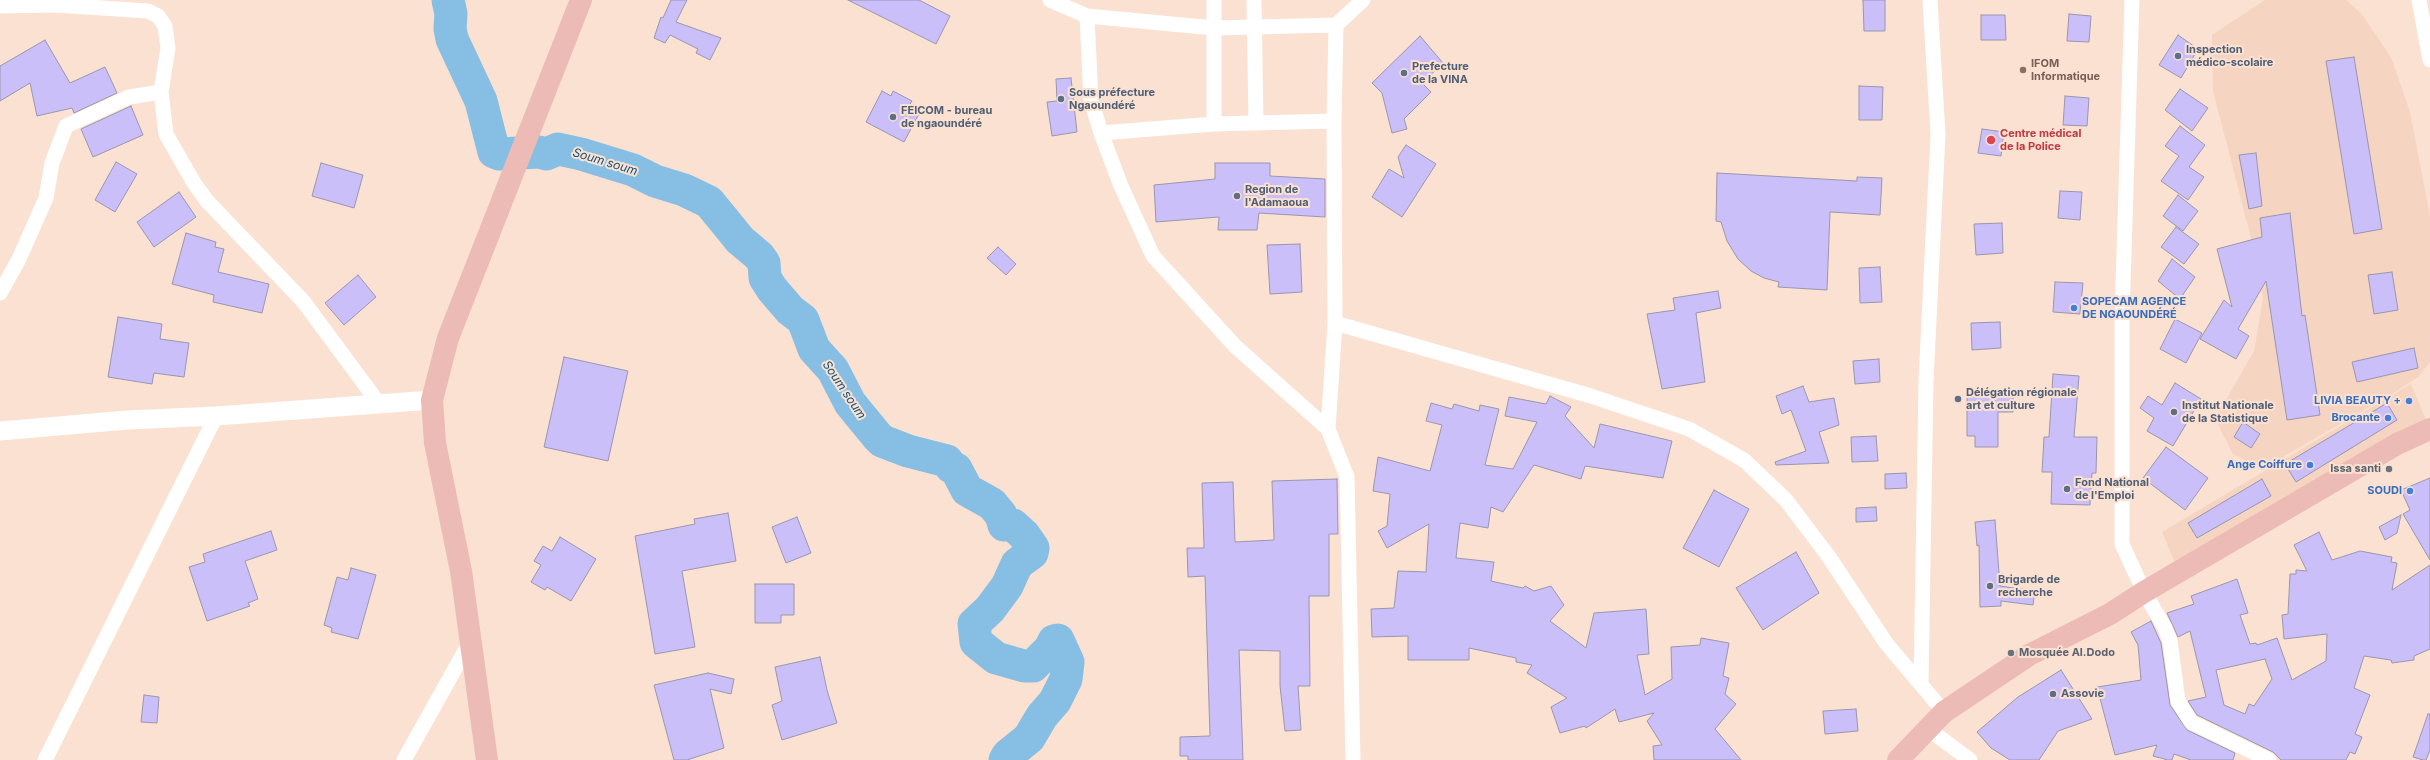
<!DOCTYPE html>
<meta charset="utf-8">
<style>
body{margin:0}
canvas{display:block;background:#fbe1d1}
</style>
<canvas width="2430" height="760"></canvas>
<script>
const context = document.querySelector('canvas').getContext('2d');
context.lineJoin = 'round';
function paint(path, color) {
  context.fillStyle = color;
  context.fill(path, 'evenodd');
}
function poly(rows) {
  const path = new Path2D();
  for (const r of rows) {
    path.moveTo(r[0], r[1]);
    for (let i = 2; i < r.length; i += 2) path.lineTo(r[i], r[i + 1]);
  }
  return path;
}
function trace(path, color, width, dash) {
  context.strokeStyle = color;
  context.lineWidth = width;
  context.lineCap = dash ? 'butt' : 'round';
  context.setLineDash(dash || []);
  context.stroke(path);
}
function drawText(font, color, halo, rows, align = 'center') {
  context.font = font + ' Inter,sans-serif';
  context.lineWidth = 4;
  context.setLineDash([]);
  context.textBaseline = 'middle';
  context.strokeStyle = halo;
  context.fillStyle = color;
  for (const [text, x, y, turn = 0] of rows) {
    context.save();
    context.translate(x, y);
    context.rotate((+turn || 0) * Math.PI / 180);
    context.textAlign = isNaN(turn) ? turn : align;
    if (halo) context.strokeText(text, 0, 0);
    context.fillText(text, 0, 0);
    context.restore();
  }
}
paint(poly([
 [2265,0,2346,0,2361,13,2391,57,2410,112,2430,216,2430,362,2418,377,2397,391,2262,469,2233,454,2215,419,2254,351,2263,298,2251,238,2213,91,2212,35],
 [2411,384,2426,420,2176,565,2162,532]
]), '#f5d5c1');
trace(poly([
 [448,0,451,14,450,28,452,39,481,101,494,152,499,154,539,152,546,154,558,149,581,154,633,170,655,181,684,190,709,202,740,240,759,256,764,263,765,278,772,289,790,310,803,320,814,349,833,370,850,403,877,436,882,441,908,451,947,461,951,467,956,469,967,490,992,504,1001,515,1004,525,1013,525,1024,535,1033,548,1032,553,1017,564,1007,586,990,609,974,624,976,642,996,658,1024,666,1033,666,1050,649,1054,641,1058,640,1068,662,1066,679,1055,701,1042,716,1029,738,1008,755,1005,760]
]), '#86bee4', 33);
const building = poly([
 [671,0,687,0,676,22,721,38,710,60,696,53,698,49,670,35,665,43,654,38,661,17,663,18,671,0],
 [848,0,919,0,950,16,936,44,848,0],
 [1863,0,1885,0,1885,31,1864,31,1863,0],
 [2069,14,2091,16,2089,42,2067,41,2069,14],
 [1981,15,2005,15,2006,40,1981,40,1981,15],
 [2178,35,2198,49,2181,78,2159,65,2178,35],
 [1420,36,1443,63,1422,83,1431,92,1404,119,1407,129,1392,133,1382,93,1372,83,1420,36],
 [45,40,70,83,105,67,117,93,74,113,72,108,37,116,30,83,0,101,0,66,45,40],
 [2354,57,2382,229,2354,234,2326,61,2354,57],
 [1071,78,1077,132,1052,136,1047,102,1057,101,1056,79,1071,78],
 [1859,86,1883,87,1882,120,1859,120,1859,86],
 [2180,89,2208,108,2192,131,2165,110,2180,89],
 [882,91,891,96,893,91,912,101,909,106,920,112,904,142,866,122,882,91],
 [2065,96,2089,98,2087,126,2063,125,2065,96],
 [131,106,143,135,93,157,81,129,131,106],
 [2180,126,2205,145,2189,167,2204,177,2188,200,2161,181,2179,156,2165,146,2180,126],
 [1982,129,2004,132,2001,156,1978,153,1982,129],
 [1406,145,1436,164,1402,217,1372,197,1389,169,1404,178,1398,157,1406,145],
 [2256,153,2262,206,2249,209,2239,155,2256,153],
 [116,162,137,174,115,212,95,200,116,162],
 [321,163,363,175,354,208,312,196,321,163],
 [1215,163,1270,163,1270,176,1325,179,1325,217,1259,213,1257,230,1218,230,1219,217,1156,222,1154,185,1215,179,1215,163],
 [1717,173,1857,181,1857,177,1882,178,1880,215,1830,212,1827,290,1778,287,1779,282,1764,278,1751,271,1738,259,1727,241,1721,222,1716,221,1717,173],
 [2060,191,2082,192,2080,220,2058,218,2060,191],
 [179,192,196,217,154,247,137,222,179,192],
 [2178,195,2198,211,2183,231,2163,216,2178,195],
 [2290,213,2302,316,2305,315,2320,415,2287,420,2266,281,2238,329,2249,336,2236,359,2200,339,2224,300,2232,307,2217,249,2262,237,2260,218,2290,213],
 [2002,223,2003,253,1976,255,1974,224,2002,223],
 [2176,227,2199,244,2184,264,2161,247,2176,227],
 [186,233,216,242,215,247,224,249,218,272,269,284,262,313,213,302,214,295,172,284,186,233],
 [1300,244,1302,292,1270,294,1267,245,1300,244],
 [998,247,1016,264,1006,275,987,258,998,247],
 [2172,259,2195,277,2180,299,2158,281,2172,259],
 [1880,267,1882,302,1860,303,1859,268,1880,267],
 [2392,272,2398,310,2374,314,2368,275,2392,272],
 [358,275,376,297,344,325,325,303,358,275],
 [2055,282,2083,283,2080,314,2053,312,2055,282],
 [1718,291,1721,308,1696,313,1705,382,1662,389,1647,314,1675,310,1673,298,1718,291],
 [118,317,162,324,160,339,189,343,184,377,154,373,152,384,108,377,118,317],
 [2175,319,2202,333,2186,363,2160,349,2175,319],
 [2000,322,2001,348,1972,350,1971,323,2000,322],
 [2414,348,2418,368,2357,382,2352,362,2414,348],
 [564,357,628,371,608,461,544,447,564,357],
 [1879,359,1880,382,1855,384,1853,361,1879,359],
 [2053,374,2079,376,2074,437,2097,437,2096,473,2092,473,2090,505,2051,504,2052,472,2042,472,2044,437,2049,437,2053,374],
 [2175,383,2201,399,2173,446,2147,431,2154,418,2140,408,2148,396,2162,405,2175,383],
 [1803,386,1809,402,1834,398,1839,425,1819,432,1829,463,1776,465,1775,462,1806,451,1791,410,1782,414,1776,396,1803,386],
 [2013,391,2013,412,1998,412,1998,447,1975,447,1975,436,1967,436,1967,392,2013,391],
 [1550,396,1571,407,1565,416,1594,448,1600,424,1672,441,1663,478,1585,466,1581,479,1534,465,1503,512,1491,507,1488,528,1460,523,1456,558,1494,562,1491,581,1523,588,1525,586,1534,591,1551,586,1564,605,1550,621,1586,648,1594,613,1646,609,1649,654,1637,655,1645,695,1672,679,1671,647,1700,645,1701,638,1729,643,1723,676,1729,678,1725,694,1736,704,1715,729,1741,760,1654,760,1653,746,1662,745,1647,721,1654,713,1619,722,1615,709,1586,728,1585,726,1560,733,1551,707,1567,698,1527,673,1532,665,1516,662,1516,658,1469,648,1469,660,1408,660,1408,636,1372,637,1371,609,1394,608,1398,571,1426,572,1429,524,1387,548,1378,531,1387,526,1390,494,1373,491,1378,457,1430,471,1442,425,1426,421,1431,403,1452,409,1454,404,1479,411,1480,405,1499,409,1485,465,1513,469,1537,422,1505,416,1509,397,1546,404,1550,396],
 [2387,403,2397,420,2296,482,2285,464,2387,403],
 [2243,422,2260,434,2251,448,2234,437,2243,422],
 [1876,436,1878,461,1852,462,1851,437,1876,436],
 [2166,447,2208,478,2185,510,2143,478,2166,447],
 [1906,473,1907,488,1885,489,1885,474,1906,473],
 [2430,478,2430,560,2403,514,2410,510,2401,490,2430,478],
 [1337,479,1338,534,1329,534,1329,596,1309,596,1310,686,1298,686,1301,730,1285,731,1280,686,1280,651,1239,650,1243,760,1188,760,1188,756,1180,756,1180,737,1210,736,1205,576,1188,577,1187,548,1204,548,1202,483,1233,482,1235,542,1274,540,1272,481,1337,479],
 [2262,479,2271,496,2197,538,2188,523,2262,479],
 [1714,490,1749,509,1719,567,1683,548,1714,490],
 [1876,507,1877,521,1856,522,1856,508,1876,507],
 [728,513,736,561,682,571,695,647,655,654,635,536,695,524,694,519,728,513],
 [2401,515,2397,533,2385,540,2379,527,2401,515],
 [797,517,811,553,786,563,772,527,797,517],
 [1995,520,2000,586,2035,591,2033,605,2001,601,2001,606,1980,607,1979,545,1977,546,1975,522,1995,520],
 [271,531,277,550,245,561,258,599,248,603,250,606,207,621,189,567,205,562,203,554,271,531],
 [2319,532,2332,560,2360,551,2392,557,2391,562,2397,563,2392,590,2430,565,2430,649,2414,656,2414,660,2392,663,2391,660,2364,656,2354,688,2370,695,2355,734,2362,737,2355,754,2350,752,2346,760,2281,760,2273,752,2197,715,2188,701,2206,697,2190,631,2178,637,2167,613,2194,604,2191,596,2237,579,2248,613,2240,615,2250,644,2256,643,2257,645,2277,638,2292,680,2326,661,2327,634,2284,639,2282,615,2288,614,2290,574,2296,574,2296,570,2307,571,2294,545,2319,532],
 [2265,659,2272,679,2254,706,2249,704,2245,714,2224,705,2216,670,2265,659],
 [560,537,596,559,571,601,547,587,545,590,531,582,541,565,534,561,543,546,552,551,560,537],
 [1796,552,1819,593,1763,630,1736,588,1796,552],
 [351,568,376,575,358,639,331,632,332,628,324,625,337,577,348,580,351,568],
 [755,584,794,584,794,615,781,615,781,623,755,623,755,584],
 [2151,621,2161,643,2170,705,2187,730,2235,753,2233,760,2191,760,2174,754,2172,760,2168,760,2153,756,2157,745,2115,755,2097,687,2141,680,2138,645,2131,632,2151,621],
 [820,657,827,690,837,723,782,740,772,705,782,701,775,667,820,657],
 [2061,670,2092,719,2058,731,2039,760,2010,760,1991,748,1977,732,2018,697,2061,670],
 [708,673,734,679,731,694,710,689,724,748,687,760,674,760,654,685,708,673],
 [144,695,159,697,157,723,141,722,144,695],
 [1856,709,1858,731,1825,734,1823,711,1856,709],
 [2428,714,2430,714,2430,750,2426,760,2423,760,2413,757,2428,714]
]);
paint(building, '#cabff9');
trace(building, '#9a96ae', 1);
trace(poly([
 [1050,0,1087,16,1214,28,1336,25,1363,0],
 [1254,0,1256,123],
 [2132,0,2122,316,2122,544,2144,592,2165,628,2170,641,2178,701,2191,722,2269,760],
 [2419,0,2430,60],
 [0,6,56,5,148,11,158,16,165,26,168,48,161,92,166,134,194,183,207,201,303,301,380,405],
 [1087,16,1091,100,1101,133,1214,124,1334,121,1336,25],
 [1334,121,1335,323,1591,396,1689,429,1744,460,1786,500,1829,557,1886,643,1944,712],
 [1214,124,1214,0],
 [1101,133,1121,186,1153,256,1235,346,1328,429],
 [0,293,19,259,46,198,52,163,66,126,129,97,161,92],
 [1335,323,1328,429,1347,477,1353,760],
 [1921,683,1926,382,1938,134,1930,0],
 [1927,728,1970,760],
 [45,760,216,416],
 [404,760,470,642]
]), '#fff', 15);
trace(poly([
 [0,431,127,420,216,416,432,400]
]), '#fff', 19);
trace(poly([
 [487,760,461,571,435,443,432,400,448,338,581,0],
 [1898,760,1944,712,2029,655,2110,614,2144,592,2397,444,2430,429]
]), '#ecbbb5', 22);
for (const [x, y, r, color] of [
 [2178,56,4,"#5c6f8a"],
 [2023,70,4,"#8d6e63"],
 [1404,73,4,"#5c6f8a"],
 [1061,99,4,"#5c6f8a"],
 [893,117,4,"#5c6f8a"],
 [1991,140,5,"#e0444e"],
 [1237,196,4,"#5c6f8a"],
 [2074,308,4,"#3f7fe0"],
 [1958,399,4,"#5c6f8a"],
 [2409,401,4,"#3f7fe0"],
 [2174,412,4,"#5c6f8a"],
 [2388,418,4,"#3f7fe0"],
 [2310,465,4,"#3f7fe0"],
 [2389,469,4,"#6b7280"],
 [2067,489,4,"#5c6f8a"],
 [2410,491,4,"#3f7fe0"],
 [1990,586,4,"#5c6f8a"],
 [2011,653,4,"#6b7280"],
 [2053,694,4,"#5c6f8a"]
]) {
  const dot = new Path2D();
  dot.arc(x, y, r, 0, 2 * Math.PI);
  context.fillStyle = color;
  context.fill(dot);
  trace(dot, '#fbe1d1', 1.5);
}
drawText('bold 11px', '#4e5e75', '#fbe1d1', [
 ["Inspection",2186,50],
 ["médico-scolaire",2186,63],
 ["Prefecture",1412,67],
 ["de la VINA",1412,80],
 ["Sous préfecture",1069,93],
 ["Ngaoundéré",1069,106],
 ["FEICOM - bureau",901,111],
 ["de ngaoundéré",901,124],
 ["Region de",1245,190],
 ["l'Adamaoua",1245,203],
 ["Délégation régionale",1966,393],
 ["art et culture",1966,406],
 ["Institut Nationale",2182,406],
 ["de la Statistique",2182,419],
 ["Fond National",2075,483],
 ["de l'Emploi",2075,496],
 ["Brigarde de",1998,580],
 ["recherche",1998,593],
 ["Assovie",2061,694]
], 'left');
drawText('bold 11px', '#785e54', '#fbe1d1', [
 ["IFOM",2031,64],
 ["Informatique",2031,77]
], 'left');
drawText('bold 11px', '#be3a42', '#fbe1d1', [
 ["Centre médical",2000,134],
 ["de la Police",2000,147]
], 'left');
drawText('bold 11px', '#366cbe', '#fbe1d1', [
 ["SOPECAM AGENCE",2082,302,"left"],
 ["DE NGAOUNDÉRÉ",2082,315,"left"],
 ["LIVIA BEAUTY +",2401,401],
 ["Brocante",2380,418],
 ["Ange Coiffure",2302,465],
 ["SOUDI",2402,491]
], 'right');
drawText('bold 11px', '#5b616d', '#fbe1d1', [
 ["Issa santi",2381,469],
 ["Mosquée Al.Dodo",2019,653,"left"]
], 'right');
drawText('italic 12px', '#125479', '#fbe1d1', [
 ["Soum soum",605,162,17],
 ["Soum soum",844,390,56]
]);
</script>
